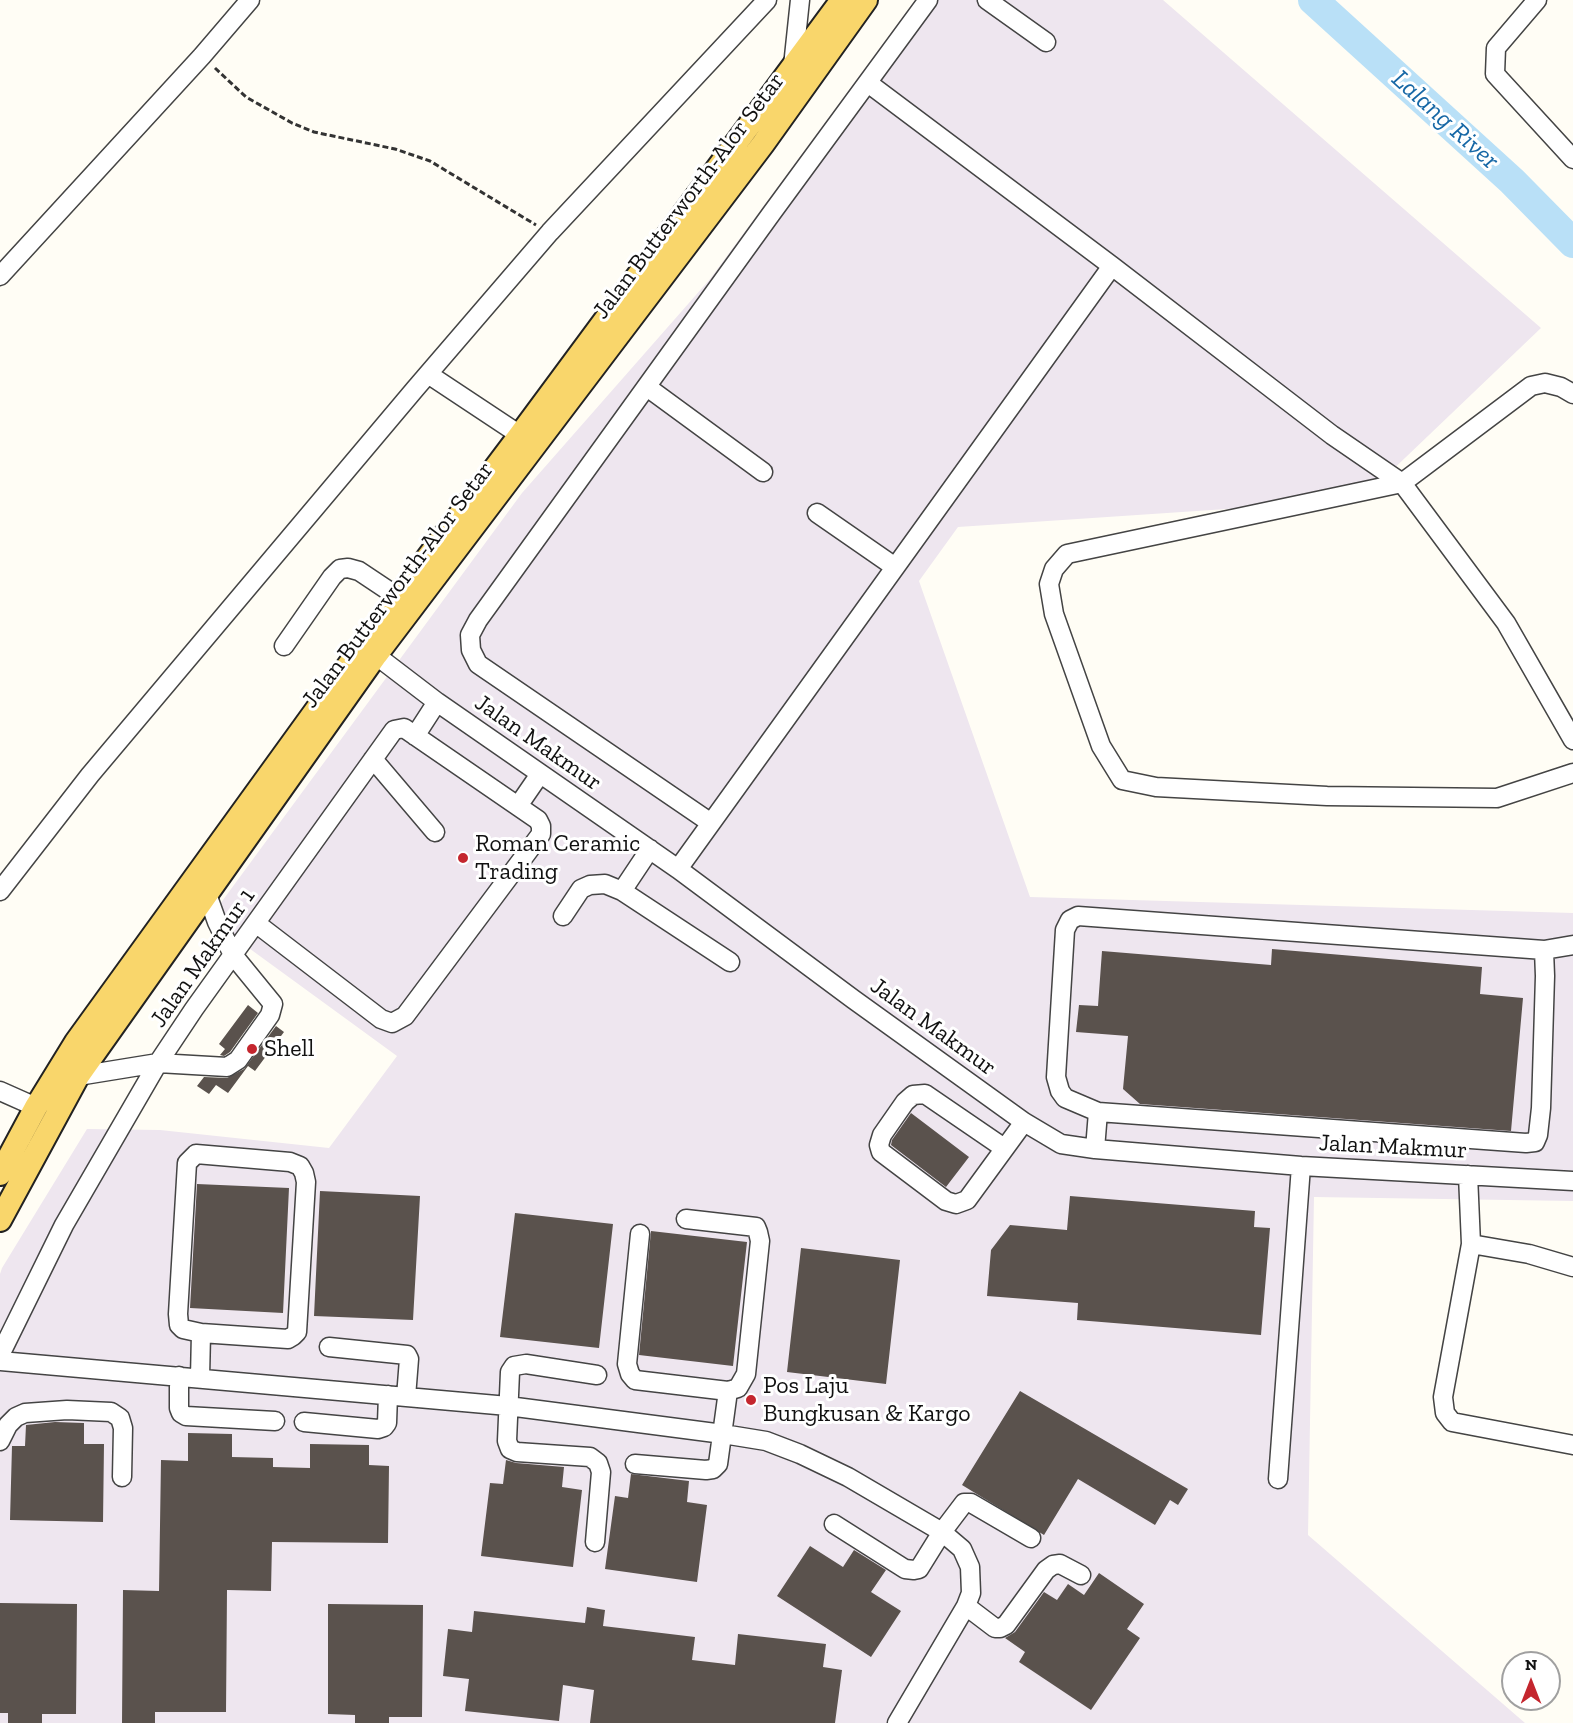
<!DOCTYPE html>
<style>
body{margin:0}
#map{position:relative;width:1573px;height:1723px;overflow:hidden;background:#fffdf5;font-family:"Zilla Slab",serif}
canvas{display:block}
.north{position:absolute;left:1501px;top:1651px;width:60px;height:60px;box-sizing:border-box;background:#fff;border:2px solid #a0a0a0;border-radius:50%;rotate:0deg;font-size:16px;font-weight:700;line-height:24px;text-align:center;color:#111}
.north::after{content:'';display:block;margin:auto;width:21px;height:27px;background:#c4262e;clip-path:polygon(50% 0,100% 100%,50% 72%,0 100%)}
</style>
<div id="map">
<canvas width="1573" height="1723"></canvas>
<div class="north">N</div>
</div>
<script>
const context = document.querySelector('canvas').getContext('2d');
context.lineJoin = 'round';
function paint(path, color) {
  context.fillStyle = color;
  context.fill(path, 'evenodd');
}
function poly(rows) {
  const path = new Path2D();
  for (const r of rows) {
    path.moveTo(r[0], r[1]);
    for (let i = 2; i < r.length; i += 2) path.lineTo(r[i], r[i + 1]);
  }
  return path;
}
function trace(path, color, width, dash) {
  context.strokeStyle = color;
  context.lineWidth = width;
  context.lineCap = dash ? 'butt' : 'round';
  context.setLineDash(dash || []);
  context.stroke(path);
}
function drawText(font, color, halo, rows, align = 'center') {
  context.font = font + ' "Zilla Slab",serif';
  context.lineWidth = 6;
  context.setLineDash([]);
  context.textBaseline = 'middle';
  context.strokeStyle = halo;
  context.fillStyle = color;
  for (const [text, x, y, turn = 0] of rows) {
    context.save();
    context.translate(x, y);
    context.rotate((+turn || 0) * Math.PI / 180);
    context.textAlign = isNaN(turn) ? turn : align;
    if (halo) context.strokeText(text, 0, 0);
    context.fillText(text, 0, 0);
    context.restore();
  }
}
paint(poly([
 [915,0,1163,0,1541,328,1361,500,958,527,919,581,1030,897,1573,913,1573,1201,1314,1197,1308,1535,1525,1723,0,1723,0,1274,2,1268,87,1129,160,1130,329,1148,397,1056,209,919,522,493,710,279]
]), '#eee6ef');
trace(poly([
 [1313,0,1512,181,1573,243]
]), '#b9e0f7', 30);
paint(poly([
 [1272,949,1482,967,1480,994,1523,998,1511,1131,1140,1104,1123,1089,1128,1036,1076,1032,1079,1005,1098,1006,1102,951,1271,965],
 [248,1005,258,1013,230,1052,224,1056,220,1055,225,1049,219,1044],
 [276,1026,284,1032,255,1071,248,1066,228,1093,216,1085,209,1094,197,1086,204,1077,227,1078,244,1069],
 [911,1113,969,1157,946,1187,891,1145,892,1140],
 [197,1184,289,1188,283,1313,190,1308],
 [320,1191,420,1196,413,1320,314,1316],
 [1070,1196,1255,1211,1254,1227,1270,1228,1261,1335,1077,1320,1078,1303,987,1296,991,1250,1010,1225,1067,1230],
 [515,1213,613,1224,599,1348,500,1337],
 [651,1231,747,1242,733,1366,639,1355],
 [801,1248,900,1260,886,1384,787,1372],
 [1020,1391,1188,1489,1178,1505,1170,1500,1155,1525,1078,1479,1044,1535,962,1485],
 [55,1422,84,1423,84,1444,104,1444,103,1522,10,1520,12,1446,25,1446,26,1425],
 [188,1433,232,1434,232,1457,273,1458,273,1467,310,1468,310,1444,369,1445,369,1465,389,1466,388,1543,272,1542,271,1591,227,1590,226,1712,155,1712,155,1723,122,1723,123,1590,159,1591,161,1460,188,1461],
 [506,1460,516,1463,564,1467,562,1487,582,1490,573,1567,481,1556,490,1483,503,1484],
 [631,1474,689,1481,687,1502,707,1505,697,1582,605,1569,615,1496,628,1498],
 [810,1546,843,1567,854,1550,886,1570,871,1592,901,1611,871,1657,777,1596],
 [1099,1573,1144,1604,1127,1629,1140,1638,1091,1710,1019,1662,1025,1652,1005,1638,1015,1632,1044,1592,1057,1600,1068,1584,1084,1595],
 [0,1603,77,1604,76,1714,42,1714,42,1723,8,1723,8,1713,0,1713],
 [328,1604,423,1605,422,1717,389,1717,389,1723,355,1723,355,1715,328,1714],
 [587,1607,605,1610,603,1626,695,1637,692,1660,735,1665,738,1634,826,1644,823,1667,842,1670,835,1723,590,1723,594,1690,563,1685,559,1721,465,1711,469,1679,443,1676,448,1629,472,1632,474,1611,585,1623]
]), '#5a524d');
const minor = poly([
 [987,0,1046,42],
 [1537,0,1496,48,1495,74,1573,159],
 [793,66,800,0],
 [868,83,1112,266,1332,435,1402,483,1067,554,1054,569,1049,584,1054,614,1101,746,1122,780,1156,787,1327,796,1497,798,1573,773],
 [0,276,202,56,250,0],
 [428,374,520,435],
 [647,387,763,472],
 [1573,394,1561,387,1545,383,1531,386,1402,483,1506,623,1573,740],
 [817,513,895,567],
 [284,646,332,577,340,569,348,568,359,571,398,597],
 [365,647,437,702,678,869,853,999,1024,1122,1061,1144,1095,1149,1301,1166,1573,1181],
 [415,736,437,702],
 [373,759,435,832],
 [518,806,540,774],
 [711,823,478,664,471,650,470,635,478,620,771,214,928,0],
 [650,849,622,891,730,962],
 [678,869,1112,266],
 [0,891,90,775,415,389,550,232,767,0],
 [563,916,581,889,590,885,605,884,622,891],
 [78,1076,158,1063,227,1067,238,1060,270,1015,273,1004,233,955,217,922,207,894],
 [0,1091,36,1107],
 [1098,1112,1065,1098,1060,1091,1056,1077,1065,930,1070,920,1078,916,1544,950],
 [1004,1148,925,1094,913,1095,905,1102,882,1135,879,1145,881,1152,946,1201,956,1204,967,1200,1024,1122],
 [1095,1149,1098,1112,1526,1143,1535,1142,1538,1135,1541,1108,1545,976,1544,950,1573,945],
 [196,1154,290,1162,300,1166,304,1173,306,1182,297,1332,293,1336,288,1339,201,1333,183,1329,179,1325,178,1314,187,1163,196,1154],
 [1468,1175,1471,1244,1529,1254,1573,1267],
 [640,1234,627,1364,630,1374,635,1380,728,1391],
 [1471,1244,1443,1397,1445,1413,1452,1422,1573,1445],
 [329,1347,407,1355,409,1359,406,1397],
 [0,1355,64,1225,158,1063,194,1009,394,730,404,728,538,820,541,826,541,834,405,1016,392,1023,381,1019,257,924],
 [0,1361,508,1406,723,1434,766,1441,800,1454,848,1477,942,1532,962,1549,970,1567,971,1593,966,1606,897,1723],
 [179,1376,179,1408,181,1413,186,1416,275,1421],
 [200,1378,201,1333],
 [304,1422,378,1429,384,1427,387,1423,388,1395],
 [0,1441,8,1425,16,1417,25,1413,67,1410,111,1412,120,1418,123,1428,122,1477],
 [635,1464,706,1470,713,1469,718,1464,728,1391,738,1388,746,1374,760,1241,758,1232,756,1227,686,1219],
 [1278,1479,1301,1166],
 [834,1524,905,1569,914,1570,919,1569,942,1532,964,1503,971,1503,1031,1538],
 [595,1542,601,1472,598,1463,590,1457,517,1452,510,1449,507,1441,510,1372,514,1366,526,1364,597,1375],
 [966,1606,995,1628,1000,1628,1006,1625,1046,1570,1053,1565,1060,1564,1081,1575]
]);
const major = poly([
 [0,1174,36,1107,76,1042,398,597,520,435,842,0],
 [0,1220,78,1076,376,655,763,144,866,0]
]);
trace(minor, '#444', 21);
trace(major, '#222', 26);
trace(poly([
 [215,68,246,97,292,123,314,132,395,149,430,161,536,225]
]), '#333', 3, [6, 3]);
trace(minor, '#fff', 18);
trace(major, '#f9d66b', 22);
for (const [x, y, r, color] of [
 [463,858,6,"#c4262e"],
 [252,1049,6,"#c4262e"],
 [751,1400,6,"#c4262e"]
]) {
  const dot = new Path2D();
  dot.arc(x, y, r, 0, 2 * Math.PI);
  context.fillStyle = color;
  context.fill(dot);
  trace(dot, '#fff', 2);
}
drawText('24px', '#111', '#fff', [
 ["Jalan Butterworth-Alor Setar",689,196,-53],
 ["Jalan Butterworth-Alor Setar",398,585,-53],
 ["Jalan Makmur",538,743,35],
 ["Jalan Makmur 1",203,958,-55],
 ["Jalan Makmur",933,1027,36],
 ["Jalan Makmur",1393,1147,3]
]);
drawText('24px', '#111', '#fff', [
 ["Roman Ceramic",475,844],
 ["Trading",475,872],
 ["Shell",264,1049],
 ["Pos Laju",763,1386],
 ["Bungkusan & Kargo",763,1414]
], 'left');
drawText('italic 26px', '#1768a6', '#fff', [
 ["Lalang River",1445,120,42]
]);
</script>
